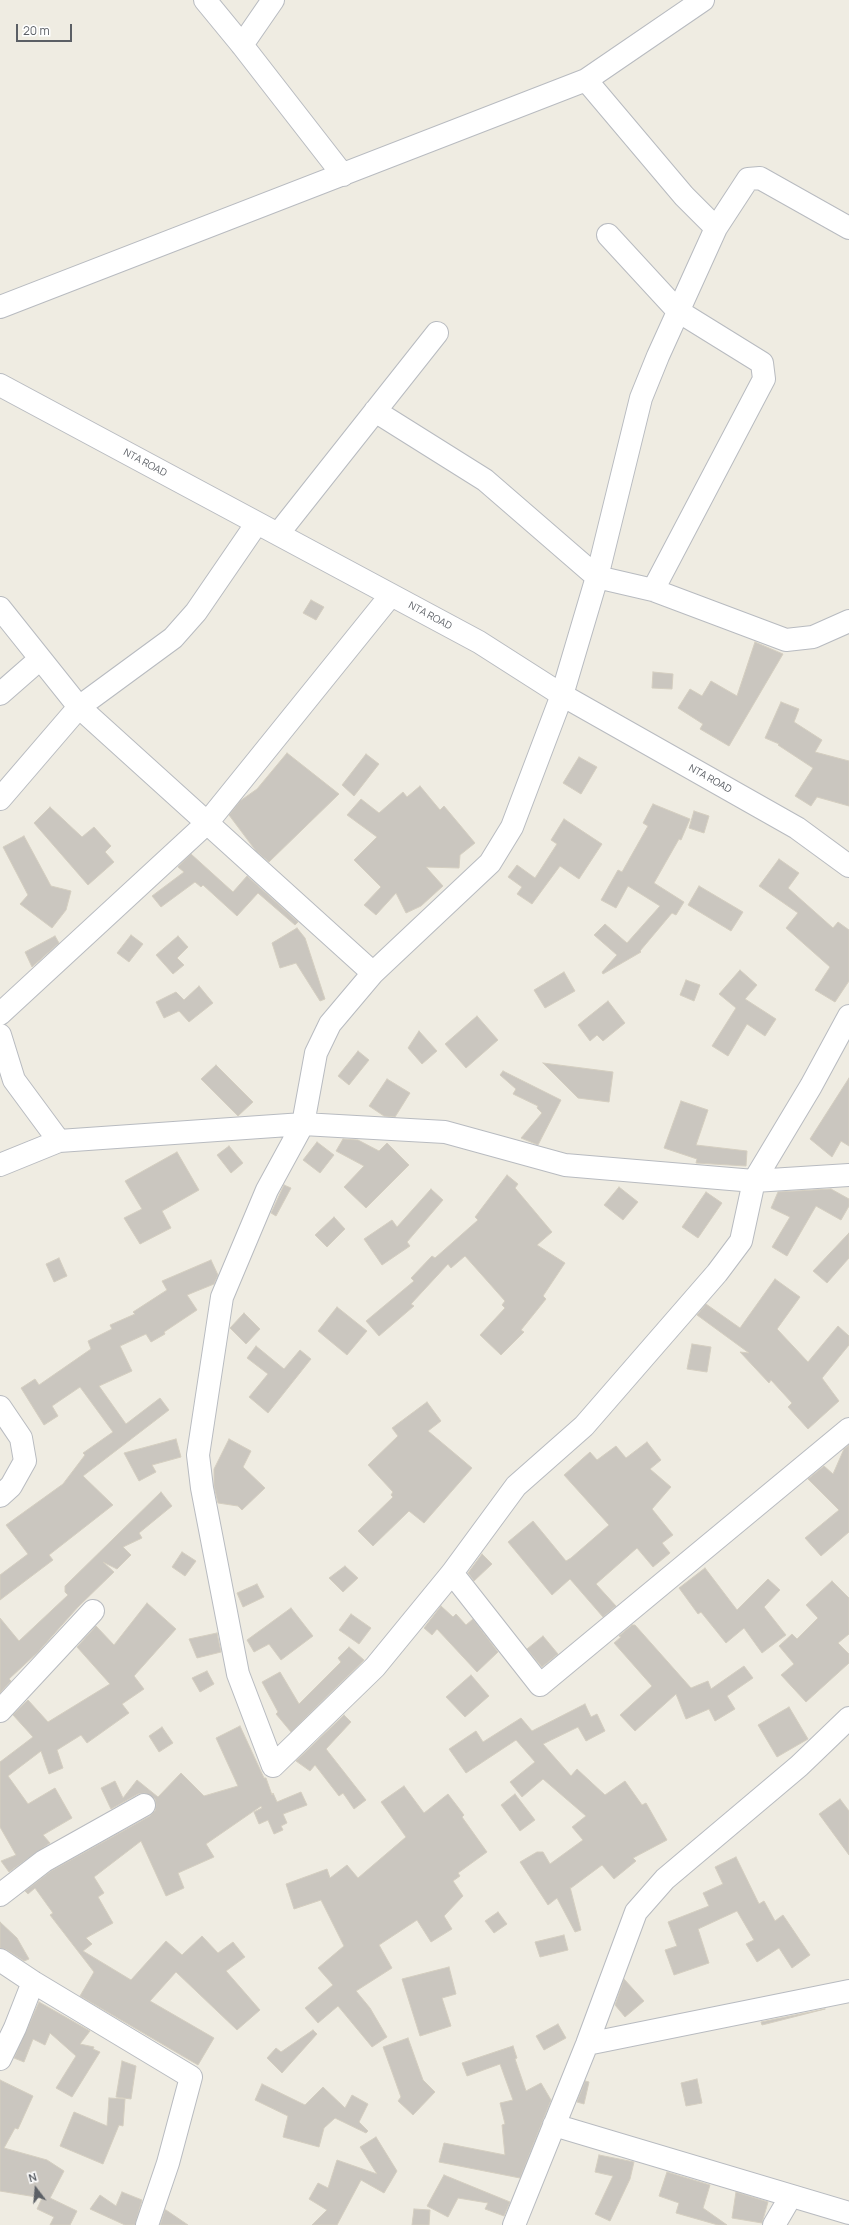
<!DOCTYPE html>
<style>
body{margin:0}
#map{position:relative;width:849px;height:2225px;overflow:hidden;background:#efece2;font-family:Manrope,sans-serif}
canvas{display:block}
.north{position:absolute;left:16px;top:2169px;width:40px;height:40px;-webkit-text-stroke:3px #fff;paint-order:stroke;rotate:344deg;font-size:11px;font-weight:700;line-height:16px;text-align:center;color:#5b5f65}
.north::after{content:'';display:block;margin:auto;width:14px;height:18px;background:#5b5f65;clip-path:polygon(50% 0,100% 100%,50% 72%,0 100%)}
.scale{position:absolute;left:16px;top:24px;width:56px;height:18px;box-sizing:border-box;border:2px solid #5b5f65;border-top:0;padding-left:5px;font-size:12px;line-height:14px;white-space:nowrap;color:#5b5f65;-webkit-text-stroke:3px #fff;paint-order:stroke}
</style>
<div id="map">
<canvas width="849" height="2225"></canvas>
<div class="north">N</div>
<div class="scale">20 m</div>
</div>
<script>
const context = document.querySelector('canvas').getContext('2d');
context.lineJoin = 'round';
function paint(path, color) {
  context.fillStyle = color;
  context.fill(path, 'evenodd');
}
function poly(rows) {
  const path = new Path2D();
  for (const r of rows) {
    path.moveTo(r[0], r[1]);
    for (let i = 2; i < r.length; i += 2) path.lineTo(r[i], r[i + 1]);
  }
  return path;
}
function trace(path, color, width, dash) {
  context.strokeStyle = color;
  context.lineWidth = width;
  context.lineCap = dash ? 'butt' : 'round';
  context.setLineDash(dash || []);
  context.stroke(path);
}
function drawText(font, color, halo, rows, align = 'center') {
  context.font = font + ' Manrope,sans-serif';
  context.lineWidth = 4;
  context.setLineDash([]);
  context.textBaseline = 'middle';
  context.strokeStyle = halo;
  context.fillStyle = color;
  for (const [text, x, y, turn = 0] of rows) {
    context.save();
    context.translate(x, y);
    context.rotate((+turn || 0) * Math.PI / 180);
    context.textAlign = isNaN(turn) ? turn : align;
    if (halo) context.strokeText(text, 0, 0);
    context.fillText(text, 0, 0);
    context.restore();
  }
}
const building = poly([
 [311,600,324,607,316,620,303,613,311,600],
 [755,642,783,654,729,746,700,729,703,724,678,708,690,689,702,696,711,681,737,696,755,642],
 [653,672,673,674,672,689,652,688,653,672],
 [781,702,799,709,794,722,822,740,815,752,849,761,849,806,817,797,811,806,795,796,813,768,778,745,779,744,765,738,781,702],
 [287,753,339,794,269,862,256,851,229,815,240,801,257,789,287,753],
 [366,754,379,764,354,796,342,785,366,754],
 [579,757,597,767,581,794,563,783,579,757],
 [420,786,440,810,444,806,475,843,460,855,459,868,426,867,443,886,421,906,406,913,396,893,376,915,364,905,381,887,354,860,377,837,347,815,361,799,379,813,403,792,407,797,420,786],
 [653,804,690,819,681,840,679,839,654,883,684,902,676,915,672,913,640,951,641,952,603,974,602,972,617,955,594,935,605,924,627,943,660,906,628,886,616,908,601,900,618,870,622,872,648,826,643,823,653,804],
 [50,807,82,837,94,827,111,846,105,852,114,862,88,885,34,823,50,807],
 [694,811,709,816,704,833,689,828,694,811],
 [564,819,602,844,579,879,560,866,532,904,517,894,522,887,508,877,517,865,535,878,557,844,551,840,564,819],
 [24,836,51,886,71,891,66,910,52,928,20,904,28,895,3,847,24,836],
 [191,854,233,892,247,876,298,922,295,925,258,893,237,916,203,885,201,887,195,882,161,907,152,896,184,872,178,867,191,854],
 [779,859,799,873,788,888,833,928,838,922,849,930,849,981,835,1002,815,990,830,967,786,928,798,913,759,886,779,859],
 [699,886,743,912,731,931,688,905,699,886],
 [297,928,305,938,325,999,320,1001,296,963,280,968,272,943,297,928],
 [131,935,143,944,129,962,117,953,131,935],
 [55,936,59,943,32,967,25,952,55,936],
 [178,936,188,947,177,958,184,965,173,974,156,955,178,936],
 [740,970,757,985,745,999,776,1019,765,1036,747,1024,728,1056,712,1046,736,1008,719,994,740,970],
 [564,972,575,991,545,1008,534,990,564,972],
 [686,980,700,985,694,1001,680,995,686,980],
 [199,986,213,1003,189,1022,179,1011,164,1018,156,1002,176,992,184,1000,199,986],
 [608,1001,625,1023,603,1041,597,1035,590,1041,578,1025,608,1001],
 [477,1016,498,1040,466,1068,445,1044,477,1016],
 [419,1031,437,1051,422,1064,408,1048,419,1031],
 [358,1051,369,1060,349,1085,338,1076,358,1051],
 [543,1063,613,1072,609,1102,578,1098,543,1063],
 [216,1065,253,1102,238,1116,201,1079,216,1065],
 [503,1071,561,1100,538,1145,521,1138,542,1113,537,1108,538,1106,513,1094,516,1089,500,1075,503,1071],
 [849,1078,849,1146,841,1141,832,1157,810,1139,849,1078],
 [387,1079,410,1093,395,1117,384,1116,369,1106,387,1079],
 [681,1101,708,1110,696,1145,747,1151,746,1166,696,1163,697,1159,664,1148,681,1101],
 [343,1139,358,1140,379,1151,387,1143,409,1165,366,1208,344,1187,364,1166,336,1151,343,1139],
 [317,1142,334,1155,320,1173,303,1160,317,1142],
 [229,1146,243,1163,231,1173,217,1155,229,1146],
 [177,1152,199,1190,162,1211,171,1228,140,1244,124,1218,142,1209,125,1181,177,1152],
 [507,1175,518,1184,515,1188,552,1232,537,1245,565,1263,543,1296,546,1299,521,1330,524,1332,501,1355,480,1335,505,1308,502,1305,505,1301,465,1256,451,1268,448,1264,411,1304,414,1306,379,1336,366,1321,414,1281,411,1278,432,1256,435,1258,478,1220,475,1217,507,1175],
 [284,1185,291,1188,276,1216,271,1213,284,1185],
 [619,1187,638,1202,623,1220,604,1205,619,1187],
 [431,1189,443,1200,407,1242,410,1246,382,1265,364,1239,392,1220,397,1227,431,1189],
 [831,1189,849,1199,849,1206,841,1220,816,1206,787,1256,772,1247,790,1217,771,1208,778,1192,831,1189],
 [706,1192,722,1203,698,1238,682,1227,706,1192],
 [334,1217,345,1229,327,1247,315,1235,334,1217],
 [849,1233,849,1258,827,1283,813,1271,849,1233],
 [59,1258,67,1276,54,1282,46,1264,59,1258],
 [211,1260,218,1275,214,1284,187,1295,197,1310,164,1332,165,1334,151,1342,146,1334,120,1346,132,1371,99,1386,126,1424,160,1398,169,1410,83,1476,113,1505,49,1555,53,1560,0,1600,0,1575,28,1554,6,1525,63,1484,85,1455,83,1453,113,1432,80,1387,52,1406,58,1416,44,1425,21,1388,35,1379,39,1385,91,1349,88,1341,112,1329,110,1325,135,1314,133,1312,167,1290,162,1281,211,1260],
 [775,1279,800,1297,777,1329,808,1362,838,1326,849,1336,849,1345,822,1378,839,1401,808,1429,788,1407,792,1403,771,1380,769,1383,740,1352,749,1353,697,1315,706,1304,740,1328,775,1279],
 [337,1307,367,1331,347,1355,318,1331,337,1307],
 [244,1313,260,1329,246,1344,230,1328,244,1313],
 [692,1344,711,1347,707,1372,687,1369,692,1344],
 [256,1346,284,1369,300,1350,311,1359,268,1413,249,1397,268,1374,247,1358,256,1346],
 [427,1402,441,1421,428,1431,472,1468,424,1523,409,1511,373,1546,358,1531,393,1497,391,1495,393,1492,368,1465,398,1436,392,1428,427,1402],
 [176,1439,181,1457,152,1465,156,1472,139,1481,124,1453,176,1439],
 [229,1439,251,1451,243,1467,265,1488,242,1510,238,1506,218,1503,214,1486,214,1469,229,1439],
 [647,1442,661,1460,650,1469,671,1487,652,1509,673,1535,662,1543,670,1553,653,1567,637,1548,596,1584,616,1606,603,1617,570,1579,552,1595,508,1542,533,1521,566,1561,571,1558,609,1525,564,1475,590,1452,597,1460,616,1446,626,1458,647,1442],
 [849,1445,849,1532,821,1556,805,1538,839,1510,808,1479,824,1466,833,1474,844,1449,849,1445],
 [161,1492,172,1506,139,1533,142,1538,123,1547,131,1555,117,1569,103,1562,114,1572,78,1607,38,1652,9,1679,11,1681,0,1693,0,1618,19,1641,68,1595,65,1592,65,1586,161,1492],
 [182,1552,196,1561,185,1576,172,1567,182,1552],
 [482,1554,492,1564,474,1581,468,1573,482,1554],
 [345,1566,358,1578,343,1592,329,1578,345,1566],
 [705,1568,737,1610,768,1579,780,1590,764,1607,786,1635,762,1653,744,1628,726,1643,701,1612,698,1614,679,1588,705,1568],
 [832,1581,849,1598,849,1634,838,1643,849,1654,849,1663,806,1702,781,1675,794,1664,779,1646,792,1634,797,1639,818,1618,806,1605,832,1581],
 [257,1584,264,1597,243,1607,237,1593,257,1584],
 [147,1603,176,1629,134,1676,144,1689,122,1704,129,1713,87,1743,81,1735,57,1750,63,1768,49,1774,41,1751,8,1776,28,1804,55,1788,72,1818,43,1835,50,1843,9,1872,1,1861,16,1855,0,1827,0,1762,33,1737,13,1715,28,1700,48,1722,110,1684,77,1647,96,1626,114,1645,147,1603],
 [441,1606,453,1617,456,1614,466,1625,473,1619,498,1652,477,1672,437,1629,432,1635,424,1628,441,1606],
 [291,1608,313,1636,281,1660,269,1644,254,1652,247,1640,291,1608],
 [351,1614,371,1628,359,1644,339,1630,351,1614],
 [632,1625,635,1625,691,1688,708,1681,711,1689,744,1666,753,1678,727,1696,735,1709,715,1721,709,1709,686,1719,676,1694,635,1731,620,1715,652,1686,614,1643,621,1637,619,1636,632,1625],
 [217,1633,221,1652,197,1658,189,1639,217,1633],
 [543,1636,558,1654,542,1667,527,1649,543,1636],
 [349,1647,364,1660,291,1732,276,1714,278,1712,262,1682,280,1672,299,1704,341,1662,338,1658,349,1647],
 [207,1671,214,1684,200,1692,192,1678,207,1671],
 [471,1675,489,1696,465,1717,446,1697,471,1675],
 [585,1704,591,1717,597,1714,605,1731,586,1741,578,1727,543,1744,571,1776,577,1769,605,1795,625,1781,642,1805,646,1803,667,1840,633,1858,636,1861,614,1879,602,1865,571,1888,570,1887,581,1930,575,1932,557,1898,548,1905,520,1862,537,1852,543,1852,550,1864,583,1840,572,1827,586,1816,543,1779,522,1797,510,1782,535,1762,516,1740,466,1773,449,1749,476,1731,483,1742,521,1718,532,1731,585,1704],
 [789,1707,808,1739,777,1757,758,1725,789,1707],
 [344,1715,351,1722,326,1749,366,1800,354,1809,343,1793,339,1796,315,1765,310,1771,296,1761,344,1715],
 [240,1726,264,1778,266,1778,272,1795,273,1793,277,1802,301,1792,307,1805,283,1814,287,1823,281,1826,283,1830,274,1834,268,1820,259,1824,254,1812,262,1808,261,1806,206,1844,214,1857,178,1873,184,1888,166,1896,141,1841,94,1877,104,1893,98,1897,113,1923,86,1938,92,1944,83,1951,131,1980,166,1941,182,1955,202,1936,218,1953,233,1942,245,1957,226,1971,260,2010,237,2030,176,1972,150,2001,214,2038,198,2065,80,1996,94,1972,50,1915,53,1913,35,1888,28,1894,25,1891,51,1871,150,1816,155,1811,156,1805,155,1799,145,1793,138,1794,111,1809,101,1788,115,1781,123,1798,137,1780,158,1797,181,1773,204,1796,238,1786,216,1738,240,1726],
 [162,1727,173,1743,159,1752,149,1736,162,1727],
 [404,1786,424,1813,448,1794,464,1815,462,1817,487,1852,458,1873,460,1876,453,1881,463,1896,444,1916,452,1929,431,1942,417,1920,379,1945,392,1968,356,1991,370,2008,387,2037,372,2047,338,2006,318,2023,305,2008,333,1985,318,1968,344,1946,321,1900,294,1909,286,1884,327,1869,330,1878,347,1865,358,1878,406,1837,381,1802,404,1786],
 [515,1794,535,1820,520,1831,501,1805,515,1794],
 [840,1799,849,1811,849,1855,819,1814,840,1799],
 [736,1857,759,1904,764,1901,775,1921,783,1915,810,1955,792,1968,779,1948,757,1962,746,1944,754,1940,737,1911,698,1929,709,1963,674,1975,665,1950,677,1946,668,1922,709,1906,703,1893,723,1884,715,1867,736,1857],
 [498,1912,507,1924,494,1933,485,1921,498,1912],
 [0,1922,17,1938,29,1959,24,1961,7,1950,0,1948,0,1922],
 [564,1935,568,1950,540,1957,535,1942,564,1935],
 [449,1967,456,1994,442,1998,451,2026,420,2036,402,1979,449,1967],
 [624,1979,644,2001,625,2017,615,2005,624,1979],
 [39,2002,90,2031,80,2044,94,2047,93,2049,100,2052,72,2097,56,2088,76,2056,50,2033,45,2045,33,2039,24,2062,14,2058,39,2002],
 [825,2009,762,2025,761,2022,825,2009],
 [558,2024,566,2038,544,2050,536,2036,558,2024],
 [313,2030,317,2034,282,2073,267,2058,276,2048,281,2052,313,2030],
 [408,2038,423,2080,435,2092,413,2115,398,2101,401,2097,383,2047,408,2038],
 [513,2046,517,2058,515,2059,526,2091,541,2083,551,2100,520,2178,439,2162,444,2143,505,2155,502,2125,505,2124,500,2103,513,2100,500,2064,467,2076,462,2063,513,2046],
 [122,2061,136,2066,131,2099,116,2097,122,2061],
 [697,2079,702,2103,686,2106,681,2083,697,2079],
 [0,2080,33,2096,18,2129,15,2128,4,2148,47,2160,64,2171,50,2198,77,2211,70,2225,50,2225,54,2217,37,2209,42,2198,0,2191,0,2080],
 [585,2081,589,2082,584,2104,577,2102,585,2081],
 [262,2084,305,2105,323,2087,345,2108,352,2095,368,2104,359,2122,368,2131,366,2133,335,2118,324,2128,319,2147,283,2137,288,2116,255,2100,262,2084],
 [109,2098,125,2099,123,2126,119,2125,103,2164,60,2146,74,2112,107,2126,109,2098],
 [376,2137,397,2171,384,2193,361,2180,337,2225,312,2225,327,2210,309,2199,318,2183,328,2188,337,2160,377,2174,360,2147,376,2137],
 [599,2155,634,2162,630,2179,610,2221,595,2214,613,2176,595,2172,599,2155],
 [667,2172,710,2185,703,2208,727,2225,718,2225,676,2213,679,2203,659,2196,667,2172],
 [444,2175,510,2202,504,2216,485,2209,488,2203,458,2198,448,2217,427,2206,444,2175],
 [122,2192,142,2200,135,2225,125,2225,90,2209,100,2195,116,2206,122,2192],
 [736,2192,768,2202,762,2223,732,2218,736,2192],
 [414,2209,430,2210,429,2225,412,2225,414,2209],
 [165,2210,166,2210,188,2225,160,2225,165,2210]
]);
paint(building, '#cac6bf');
trace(building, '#d4cec0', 1);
const minor = poly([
 [205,0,242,45,343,175],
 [242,45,273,0],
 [586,80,684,196,716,228,658,356,641,398,597,577,562,695,512,827,490,863,373,973,330,1024,316,1053,303,1124,267,1190,222,1297,198,1455,202,1488,238,1674,273,1766,375,1667,452,1573,516,1486,584,1426,717,1273,741,1241,754,1181,811,1086,849,1016],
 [716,228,748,179,760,178,849,228],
 [608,235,678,311,762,363,764,379,653,590],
 [0,307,586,80,703,0],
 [0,385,479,642,562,695,797,828,849,866],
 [375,411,485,480,597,577,653,590,786,640,813,637,849,621],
 [278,534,437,333],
 [0,608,79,707,373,973],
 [0,694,40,659],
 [0,799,79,707,173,638,196,612,257,523],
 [0,1014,207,823,391,595],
 [0,1035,14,1080,59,1141],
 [0,1165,59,1141,303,1124,445,1132,565,1165,754,1181,849,1175],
 [0,1407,21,1438,25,1461,11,1486,0,1496],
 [452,1573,540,1685,849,1429],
 [0,1711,93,1611],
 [0,1895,44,1861,144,1805],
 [0,1960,33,1982,191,2077,168,2163,147,2225],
 [587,2044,849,1991],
 [0,2059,15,2028,33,1982],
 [554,2125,849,2213],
 [514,2225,587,2044,636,1912,665,1879,799,1766,849,1718],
 [774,2225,791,2196]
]);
trace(minor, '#b8bbc0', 24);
trace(minor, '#fff', 22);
drawText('10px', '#5b5f65', '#fff', [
 ["NTA ROAD",145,463,28],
 ["NTA ROAD",430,616,28],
 ["NTA ROAD",710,779,29]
]);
</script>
